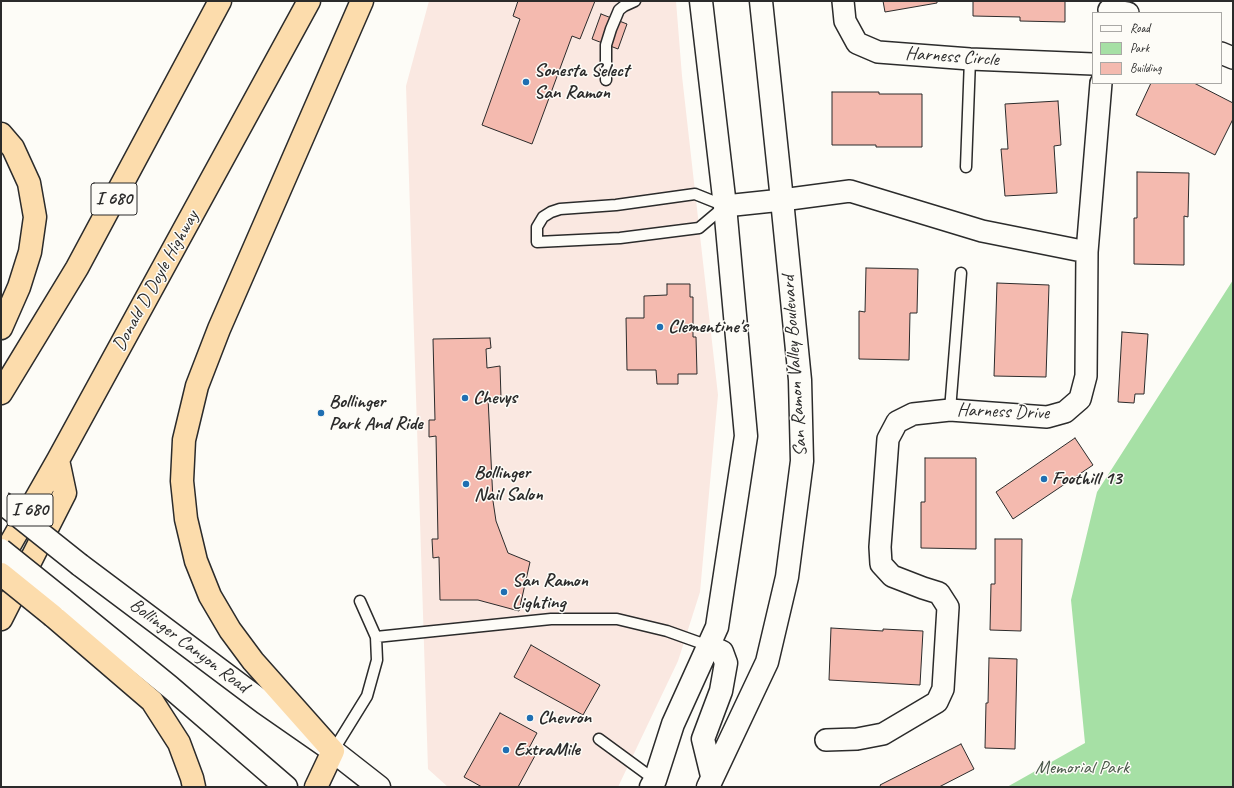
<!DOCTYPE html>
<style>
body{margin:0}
#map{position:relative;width:1234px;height:788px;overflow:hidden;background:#fdfcf7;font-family:Caveat,sans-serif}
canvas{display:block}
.frame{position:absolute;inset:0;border:2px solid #2b2b2b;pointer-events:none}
.legend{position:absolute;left:1092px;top:12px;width:130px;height:72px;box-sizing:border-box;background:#fdfcf7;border:1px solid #a9a8a5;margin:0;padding:5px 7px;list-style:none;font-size:12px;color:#2b2b2b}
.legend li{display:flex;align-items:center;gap:8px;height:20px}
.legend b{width:20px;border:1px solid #a9a8a5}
</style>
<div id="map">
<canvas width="1234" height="788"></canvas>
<div class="frame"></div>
<ul class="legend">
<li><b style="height:5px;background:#fdfcf7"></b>Road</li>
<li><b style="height:11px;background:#a6e0a5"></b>Park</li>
<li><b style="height:11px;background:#f4baaf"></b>Building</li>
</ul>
</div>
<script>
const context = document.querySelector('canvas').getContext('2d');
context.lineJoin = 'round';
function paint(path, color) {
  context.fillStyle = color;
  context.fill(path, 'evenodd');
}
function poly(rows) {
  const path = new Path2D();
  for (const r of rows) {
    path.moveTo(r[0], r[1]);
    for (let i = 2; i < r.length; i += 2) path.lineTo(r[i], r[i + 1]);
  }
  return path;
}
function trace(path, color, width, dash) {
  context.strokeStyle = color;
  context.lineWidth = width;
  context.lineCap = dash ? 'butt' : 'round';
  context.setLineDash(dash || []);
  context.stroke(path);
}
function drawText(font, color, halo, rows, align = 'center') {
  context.font = font + ' Caveat,sans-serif';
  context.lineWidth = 3;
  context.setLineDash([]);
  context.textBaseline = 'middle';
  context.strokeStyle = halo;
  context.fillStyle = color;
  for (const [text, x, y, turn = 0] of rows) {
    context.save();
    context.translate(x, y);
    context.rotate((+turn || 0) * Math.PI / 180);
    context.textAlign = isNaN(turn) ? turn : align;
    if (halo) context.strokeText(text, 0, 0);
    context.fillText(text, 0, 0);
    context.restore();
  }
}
paint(poly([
 [429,1,676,1,682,76,718,395,700,592,678,661,618,787,448,787,428,769,406,86]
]), '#fae8e1');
paint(poly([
 [1233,280,1233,787,1007,787,1085,743,1071,600,1097,492]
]), '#a6e0a5');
const building = poly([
 [518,1,595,1,580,39,572,36,532,144,482,125,520,19,513,16,518,1],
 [883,1,937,1,937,3,885,12,883,1],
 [973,1,1065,1,1065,22,1020,21,1020,17,973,16,973,1],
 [601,14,627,24,618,49,592,39,601,14],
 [1151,83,1194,83,1233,103,1233,119,1215,155,1136,115,1151,83],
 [832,92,879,92,879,94,922,94,922,147,876,147,876,145,832,145,832,92],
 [1058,101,1061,145,1054,146,1057,193,1005,196,1001,149,1008,149,1005,104,1058,101],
 [1137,172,1189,173,1188,217,1184,216,1184,265,1134,264,1134,218,1137,218,1137,172],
 [866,268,918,269,917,313,910,313,909,360,859,359,859,311,865,312,866,268],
 [997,283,1049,285,1046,377,994,376,997,283],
 [667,284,690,284,690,297,693,297,693,337,696,337,697,374,678,374,678,384,657,384,656,370,627,370,626,318,644,318,644,296,667,295,667,284],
 [1122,332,1148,334,1144,394,1135,394,1134,403,1118,402,1122,332],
 [490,338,491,348,486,349,487,368,500,366,501,398,488,398,493,501,496,521,508,553,530,562,519,611,478,600,440,600,439,557,433,558,432,539,438,539,436,436,429,437,429,420,435,420,433,339,490,338],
 [1075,438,1093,465,1013,519,996,492,1075,438],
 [925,458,976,458,976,549,921,548,921,502,925,502,925,458],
 [995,539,1022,539,1021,631,990,630,991,584,995,584,995,539],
 [831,628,883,631,883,629,923,631,920,685,829,680,831,628],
 [531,645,600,685,583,715,514,677,531,645],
 [989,658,1017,659,1015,749,985,748,986,703,988,703,989,658],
 [500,713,537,733,529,748,537,752,518,787,482,787,464,777,500,713],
 [961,744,974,769,939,787,881,787,880,785,961,744]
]);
paint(building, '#f4baaf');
trace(building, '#2b2b2b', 1);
const service = poly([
 [606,80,606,45,611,29,619,10,624,6,635,1],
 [966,167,970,59],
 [695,194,725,206,699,228,620,238,537,242,537,227,543,217,551,212,560,209,616,205,695,194],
 [950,410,961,273],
 [376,637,551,619,617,619,667,631,709,646],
 [599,739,655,780],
 [333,751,367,696,377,660,376,637,360,601]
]);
const minor = poly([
 [843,1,845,21,857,43,878,52,970,59,1093,64],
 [1109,10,1128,13],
 [1221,53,1233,58],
 [725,206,782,200,850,191,982,231,1087,252,1086,376,1080,399,1065,412,1047,417,950,410,913,414,897,422,888,439,880,547,881,564,892,576,923,588,939,593,948,607,943,689,937,702,883,734,857,739,826,740],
 [1087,252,1101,83]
]);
const secondary = poly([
 [80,565,264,703,333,751,379,787],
 [62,599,170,687,286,787],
 [709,646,722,652,726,663,721,691,703,739,712,776],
 [651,787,655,780,673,724,717,627,746,436,725,206,701,1],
 [708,787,767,662,787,577,802,461,800,380,782,200,761,1]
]);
const motorway = poly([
 [1,134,13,148,29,183,35,217,30,252,19,287,1,328],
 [1,393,77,268,220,1],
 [1,560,58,460,309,1],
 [53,616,152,701,179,743,192,778,194,787],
 [1,619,65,493,58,460],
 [316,787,333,751,253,661,230,630,210,596,196,561,186,519,182,481,184,440,197,386,219,329,362,1]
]);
trace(service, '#2b2b2b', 13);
trace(minor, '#2b2b2b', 24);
trace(secondary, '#2b2b2b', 25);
trace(motorway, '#2b2b2b', 25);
trace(service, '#fdfcf7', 10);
trace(minor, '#fdfcf7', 21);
trace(secondary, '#fdfcf7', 22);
trace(motorway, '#fcdcac', 22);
const secondaryBridge = poly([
 [1,502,80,565],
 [1,550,62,599]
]);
const motorwayBridge = poly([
 [1,574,53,616]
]);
trace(secondaryBridge, '#2b2b2b', 25, []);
trace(motorwayBridge, '#2b2b2b', 25, []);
trace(secondaryBridge, '#fdfcf7', 22);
trace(motorwayBridge, '#fcdcac', 22);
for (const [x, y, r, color] of [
 [526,82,4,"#1f6fb2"],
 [660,327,4,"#1f6fb2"],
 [465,398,4,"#1f6fb2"],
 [321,413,4,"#1f6fb2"],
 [1044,479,4,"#1f6fb2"],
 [466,484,4,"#1f6fb2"],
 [504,592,4,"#1f6fb2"],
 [530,718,4,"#1f6fb2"],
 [506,750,4,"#1f6fb2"]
]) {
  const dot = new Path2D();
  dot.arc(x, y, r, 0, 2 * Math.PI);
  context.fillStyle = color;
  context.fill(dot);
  trace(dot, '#fdfcf7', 1.5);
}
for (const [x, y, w] of [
 [114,199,46],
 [30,510,46]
]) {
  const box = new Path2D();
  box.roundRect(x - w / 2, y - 16, w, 32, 3);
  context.fillStyle = '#fdfcf7';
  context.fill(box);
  trace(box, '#2b2b2b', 1);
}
drawText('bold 18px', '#2b2b2b', null, [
 ["I 680",114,199],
 ["I 680",30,510]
]);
drawText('19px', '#2b2b2b', '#fdfcf7', [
 ["Harness Circle",952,57,4],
 ["Donald D Doyle Highway",156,281,-61],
 ["San Ramon Valley Boulevard",795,366,-94],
 ["Harness Drive",1003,412,2],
 ["Bollinger Canyon Road",189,646,37]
]);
drawText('bold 19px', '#2b2b2b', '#fdfcf7', [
 ["Sonesta Select",534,71],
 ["San Ramon",534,93],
 ["Clementine's",668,327],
 ["Chevys",473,398],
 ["Bollinger",329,402],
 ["Park And Ride",329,424],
 ["Bollinger",474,473],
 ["Nail Salon",474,495],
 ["Foothill 13",1052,479],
 ["San Ramon",512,581],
 ["Lighting",512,603],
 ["Chevron",538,718],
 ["ExtraMile",514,750]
], 'left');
drawText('19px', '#4a584a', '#fdfcf7', [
 ["Memorial Park",1082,768]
]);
</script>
